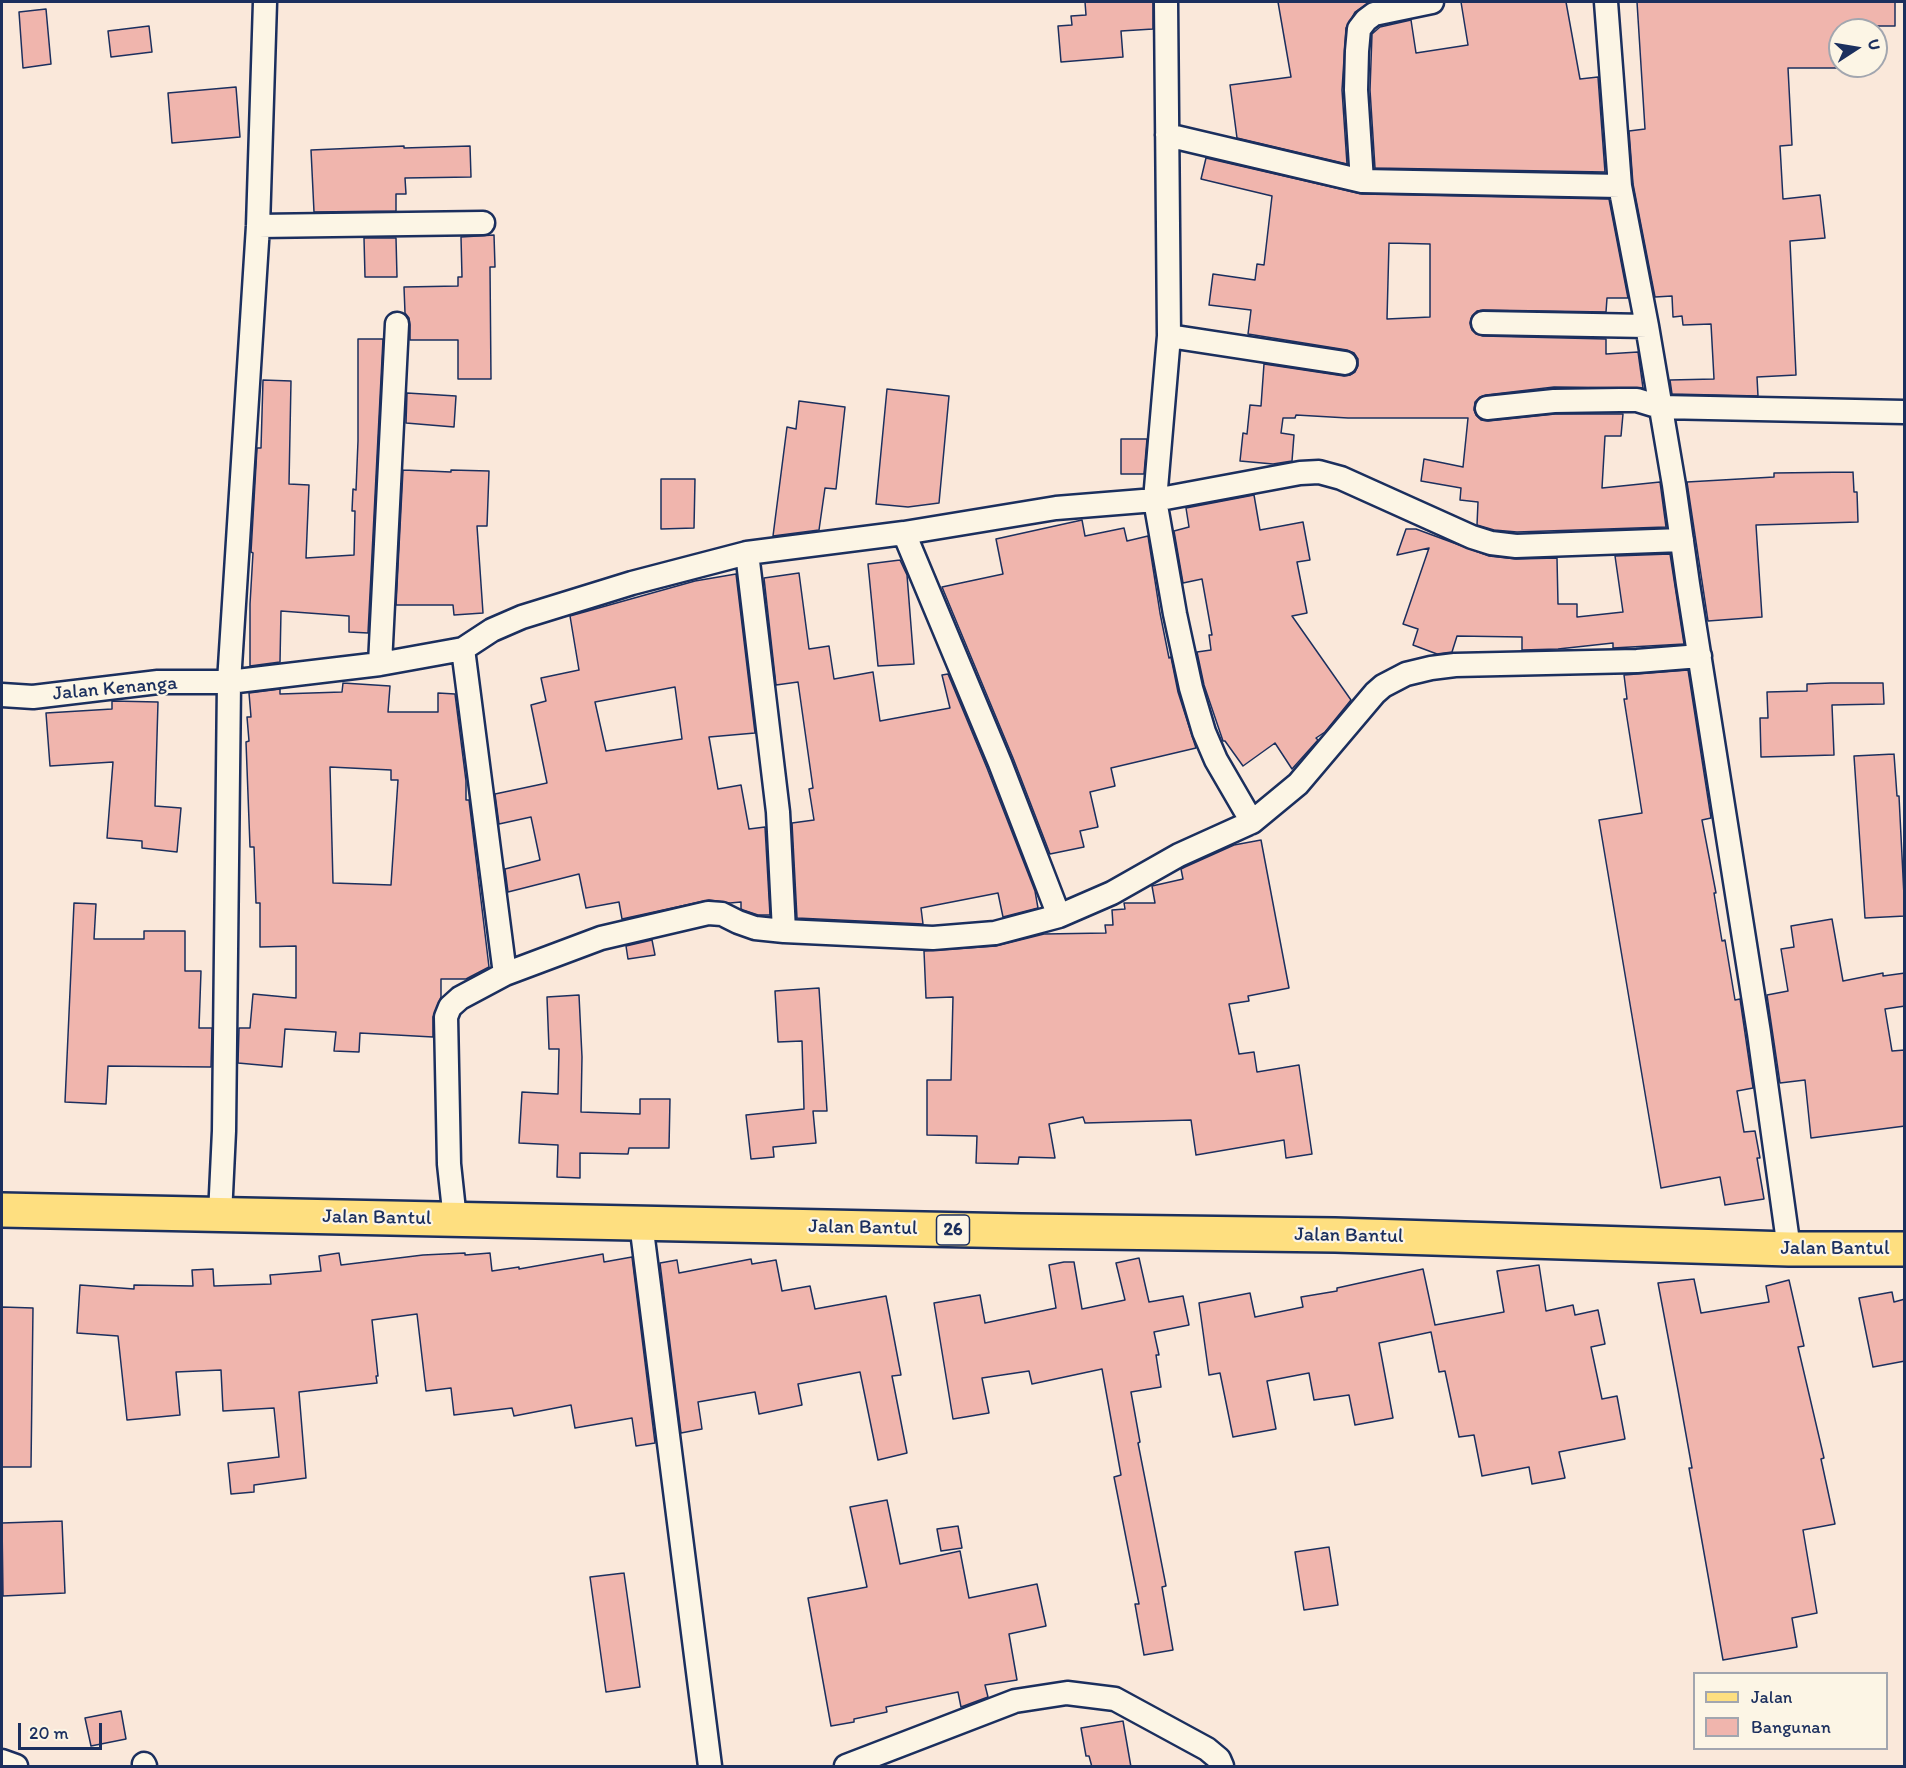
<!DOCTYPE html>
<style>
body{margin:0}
#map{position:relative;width:1906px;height:1768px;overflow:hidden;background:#fae8da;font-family:Itim,sans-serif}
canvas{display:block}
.frame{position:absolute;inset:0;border:3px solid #1b2f5e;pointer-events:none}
.legend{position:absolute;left:1693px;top:1672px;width:195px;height:78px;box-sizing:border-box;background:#fcf5e5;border:2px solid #a2a6af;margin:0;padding:8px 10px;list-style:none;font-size:18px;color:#1b2f5e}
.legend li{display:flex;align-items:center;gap:12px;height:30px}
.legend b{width:30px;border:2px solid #a2a6af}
.north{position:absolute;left:1828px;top:18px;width:60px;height:60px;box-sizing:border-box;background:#fcf5e5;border:2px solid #a2a6af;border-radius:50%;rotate:78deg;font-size:16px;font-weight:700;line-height:24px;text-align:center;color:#1b2f5e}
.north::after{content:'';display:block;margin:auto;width:21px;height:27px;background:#1b2f5e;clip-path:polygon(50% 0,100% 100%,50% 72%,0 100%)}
.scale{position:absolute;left:18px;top:1723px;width:84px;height:27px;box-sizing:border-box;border:3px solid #1b2f5e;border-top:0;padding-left:8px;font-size:18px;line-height:21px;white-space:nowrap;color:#1b2f5e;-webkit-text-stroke:4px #fcf5e5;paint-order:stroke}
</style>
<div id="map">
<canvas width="1906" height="1768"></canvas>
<div class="frame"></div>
<ul class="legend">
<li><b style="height:8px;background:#fedf80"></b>Jalan</li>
<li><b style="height:16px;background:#f0b5ad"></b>Bangunan</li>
</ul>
<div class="north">U</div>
<div class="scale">20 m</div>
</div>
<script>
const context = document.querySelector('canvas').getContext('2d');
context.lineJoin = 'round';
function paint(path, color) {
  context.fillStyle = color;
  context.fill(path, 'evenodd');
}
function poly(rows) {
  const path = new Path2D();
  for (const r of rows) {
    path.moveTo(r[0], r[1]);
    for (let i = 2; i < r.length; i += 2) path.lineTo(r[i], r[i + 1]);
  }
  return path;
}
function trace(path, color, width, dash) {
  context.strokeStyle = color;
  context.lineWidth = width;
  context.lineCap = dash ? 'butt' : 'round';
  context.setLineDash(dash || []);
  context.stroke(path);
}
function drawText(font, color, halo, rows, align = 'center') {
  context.font = font + ' Itim,sans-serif';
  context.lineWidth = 4.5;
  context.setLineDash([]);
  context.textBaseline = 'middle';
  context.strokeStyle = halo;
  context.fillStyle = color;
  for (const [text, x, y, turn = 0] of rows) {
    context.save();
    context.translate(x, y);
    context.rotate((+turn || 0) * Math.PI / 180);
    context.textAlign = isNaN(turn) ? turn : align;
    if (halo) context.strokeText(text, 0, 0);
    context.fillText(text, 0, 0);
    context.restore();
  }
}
const building = poly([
 [1085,2,1153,2,1153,29,1121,31,1123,57,1061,62,1058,26,1072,25,1071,16,1086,15,1085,2],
 [1278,2,1370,2,1355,12,1346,28,1342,90,1347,164,1237,138,1230,85,1291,77,1278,2],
 [1461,2,1566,2,1580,79,1598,77,1605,172,1375,168,1370,90,1372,34,1380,27,1411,20,1416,53,1468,45,1461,2],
 [1637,2,1895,2,1895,26,1877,26,1878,58,1876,58,1876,30,1840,30,1840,66,1848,66,1849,68,1788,68,1792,145,1780,146,1783,199,1820,195,1825,238,1790,241,1796,375,1757,377,1758,396,1672,394,1670,380,1714,379,1711,324,1683,325,1682,316,1673,317,1672,296,1655,297,1633,184,1629,131,1645,129,1637,2],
 [46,9,51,64,23,68,19,12,46,9],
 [149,26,152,52,111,57,108,31,149,26],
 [236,87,240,137,172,143,168,93,236,87],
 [404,146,404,148,470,146,471,177,405,178,406,194,396,194,396,211,314,212,311,150,404,146],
 [1206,158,1362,194,1609,199,1628,298,1607,298,1606,312,1483,310,1477,311,1472,316,1470,323,1472,330,1476,334,1483,336,1606,339,1606,354,1638,352,1643,388,1554,387,1486,395,1480,397,1475,402,1474,410,1476,415,1481,420,1488,421,1555,414,1623,414,1621,436,1605,436,1602,488,1660,482,1666,527,1517,532,1494,530,1477,525,1478,502,1460,500,1461,488,1421,481,1424,459,1463,467,1468,418,1348,418,1296,415,1295,418,1283,418,1281,433,1294,435,1292,461,1273,464,1240,461,1243,433,1247,434,1250,405,1261,406,1264,364,1344,376,1350,375,1355,372,1358,366,1358,359,1354,353,1347,350,1248,334,1251,310,1209,305,1213,274,1255,280,1257,264,1264,265,1272,196,1201,179,1206,158],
 [1389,243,1430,244,1430,317,1387,319,1389,243],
 [494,235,495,267,490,267,491,379,458,379,458,340,410,340,410,325,409,318,405,313,404,287,458,286,458,277,462,277,461,237,494,235],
 [364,238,396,238,397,277,365,277,364,238],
 [358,339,383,339,368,633,349,632,349,616,281,611,280,662,250,666,250,604,253,553,251,552,257,448,261,448,263,380,291,381,289,484,309,485,306,558,354,555,355,511,352,511,353,489,356,490,358,441,358,339],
 [887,389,949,396,939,503,908,507,876,504,887,389],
 [407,393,456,396,454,427,406,423,407,393],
 [799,401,845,407,836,489,825,488,819,530,773,536,787,427,796,429,799,401],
 [1121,439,1147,439,1144,474,1121,474,1121,439],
 [403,470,451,472,451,470,489,471,487,526,477,526,483,613,454,615,453,605,396,605,403,470],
 [1853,472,1854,492,1857,492,1858,522,1756,525,1762,617,1708,621,1687,482,1774,477,1774,473,1853,472],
 [661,479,695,479,694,528,661,529,661,479],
 [1254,495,1260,530,1303,522,1310,560,1297,562,1307,613,1292,616,1351,700,1325,732,1316,738,1318,740,1292,769,1275,743,1243,766,1225,741,1223,741,1204,685,1197,652,1211,650,1209,635,1212,635,1202,579,1183,583,1174,531,1189,527,1186,508,1254,495],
 [1082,520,1085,536,1124,528,1127,541,1148,536,1160,613,1169,658,1171,657,1178,692,1196,748,1111,768,1115,786,1090,792,1098,827,1080,831,1084,847,1050,854,1013,758,942,587,1003,574,996,539,1082,520],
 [1406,529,1416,529,1489,556,1516,559,1557,558,1558,604,1577,604,1577,617,1623,612,1615,556,1670,554,1684,644,1613,648,1613,643,1558,649,1522,650,1522,637,1457,636,1452,652,1437,654,1413,645,1418,629,1403,624,1429,548,1397,555,1406,529],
 [900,560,907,575,914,664,878,666,868,564,900,560],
 [799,573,809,649,829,646,834,679,873,672,880,721,950,708,942,675,948,674,987,768,1035,891,1038,908,1003,917,998,893,921,908,923,924,797,918,792,823,814,820,809,789,813,788,798,682,776,685,764,578,799,573],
 [736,574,755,733,709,737,718,789,741,785,749,829,765,827,770,915,758,915,743,910,741,909,741,902,730,903,709,900,622,919,619,902,586,908,579,874,508,892,505,869,540,860,531,817,499,824,495,794,547,783,531,705,546,701,541,678,579,670,570,616,695,581,736,574],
 [675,687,682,739,606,751,595,702,675,687],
 [1688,670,1711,818,1702,820,1716,893,1714,893,1722,941,1725,940,1735,1000,1740,999,1753,1088,1737,1091,1744,1132,1755,1131,1760,1158,1757,1158,1764,1199,1725,1205,1720,1177,1661,1188,1599,820,1642,813,1624,699,1627,699,1624,675,1688,670],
 [343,683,390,686,388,712,438,712,438,693,455,694,466,781,466,800,469,800,489,967,466,979,441,979,441,997,433,1017,433,1037,360,1033,359,1052,334,1051,336,1032,285,1029,282,1067,238,1063,239,1028,250,1028,253,994,296,998,296,946,260,947,260,903,256,903,254,847,250,847,246,742,249,741,247,717,251,717,249,693,280,689,280,694,342,692,343,683],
 [330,767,391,770,391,780,398,780,391,885,333,883,330,767],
 [1831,683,1883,683,1884,704,1832,705,1834,755,1761,757,1760,718,1768,718,1767,692,1807,691,1807,684,1831,683],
 [112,701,158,702,155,806,181,808,177,852,142,848,142,841,107,838,113,762,50,766,46,713,112,709,112,701],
 [1894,754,1897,796,1899,796,1905,916,1865,918,1854,756,1894,754],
 [1261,840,1289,988,1248,996,1249,1001,1229,1004,1239,1054,1254,1052,1257,1072,1299,1065,1312,1154,1286,1158,1284,1140,1196,1155,1191,1120,1085,1123,1083,1117,1049,1124,1055,1158,1019,1157,1018,1164,976,1163,977,1136,927,1135,927,1080,951,1080,953,997,926,998,924,951,996,946,1044,934,1106,933,1105,925,1113,925,1112,910,1125,909,1124,903,1155,903,1152,886,1183,879,1181,869,1185,867,1234,845,1261,840],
 [74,903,96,904,94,939,144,939,144,931,185,931,185,971,201,971,199,1028,212,1028,211,1067,108,1066,106,1104,65,1102,74,903],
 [1832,919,1843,981,1883,973,1883,976,1905,973,1905,1006,1885,1009,1892,1051,1905,1050,1905,1126,1811,1138,1805,1080,1780,1083,1767,995,1788,991,1781,949,1794,947,1791,926,1832,919],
 [652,940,655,955,628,959,626,946,652,940],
 [819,988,827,1111,813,1111,816,1143,773,1147,774,1157,751,1159,746,1115,804,1109,802,1041,778,1042,775,991,819,988],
 [579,995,582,1057,581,1112,640,1114,640,1099,670,1099,669,1148,629,1148,628,1154,580,1153,580,1178,557,1177,558,1145,519,1143,522,1092,558,1094,559,1049,549,1049,547,997,579,995],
 [339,1253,341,1265,423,1255,465,1253,465,1255,490,1253,492,1271,519,1267,519,1269,603,1254,604,1262,632,1257,655,1443,636,1446,632,1418,575,1428,571,1405,514,1416,512,1408,454,1415,451,1388,426,1391,417,1314,372,1320,378,1376,376,1376,377,1383,299,1392,306,1478,254,1485,254,1492,231,1494,228,1463,279,1457,274,1408,223,1411,221,1370,176,1372,180,1415,127,1420,118,1336,77,1333,80,1285,134,1289,134,1285,193,1286,192,1270,213,1269,214,1286,271,1284,270,1275,321,1271,319,1256,339,1253],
 [1139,1258,1149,1302,1183,1296,1189,1325,1154,1332,1159,1355,1156,1355,1161,1387,1131,1392,1140,1442,1138,1443,1166,1586,1162,1587,1173,1650,1144,1655,1135,1604,1139,1604,1114,1477,1121,1475,1102,1369,1032,1384,1029,1371,982,1378,989,1413,953,1419,934,1303,980,1295,985,1323,1056,1308,1049,1265,1064,1262,1074,1262,1082,1309,1125,1300,1116,1263,1139,1258],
 [751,1259,752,1264,776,1260,782,1291,810,1286,815,1309,886,1296,901,1375,892,1376,907,1453,878,1460,860,1372,798,1384,802,1405,759,1414,755,1392,698,1402,702,1429,681,1433,660,1263,677,1260,679,1273,751,1259],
 [1539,1265,1546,1311,1573,1305,1575,1315,1598,1310,1605,1344,1591,1347,1602,1399,1617,1396,1625,1439,1559,1452,1565,1478,1532,1484,1529,1467,1482,1476,1474,1435,1459,1437,1445,1371,1439,1372,1431,1332,1379,1343,1393,1418,1355,1425,1349,1395,1314,1400,1309,1373,1267,1381,1276,1429,1233,1437,1220,1373,1209,1375,1199,1303,1250,1293,1255,1317,1303,1307,1301,1297,1337,1291,1337,1288,1423,1269,1435,1325,1504,1312,1497,1271,1539,1265],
 [1694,1279,1701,1313,1769,1302,1766,1286,1789,1280,1804,1346,1798,1347,1824,1458,1821,1459,1835,1524,1803,1530,1817,1613,1792,1618,1797,1647,1723,1660,1689,1468,1692,1468,1678,1390,1658,1283,1694,1279],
 [1892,1292,1894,1302,1905,1299,1905,1361,1873,1367,1859,1298,1892,1292],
 [2,1307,33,1308,31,1467,2,1467,2,1307],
 [887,1500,900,1564,960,1551,969,1598,1037,1584,1046,1626,1009,1634,1017,1680,985,1685,988,1697,961,1707,958,1692,886,1707,887,1712,854,1719,854,1722,831,1726,808,1598,867,1587,850,1507,887,1500],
 [62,1521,65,1593,3,1596,2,1523,62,1521],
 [958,1526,962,1548,941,1551,937,1529,958,1526],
 [1329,1547,1338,1605,1304,1610,1295,1552,1329,1547],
 [624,1573,640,1687,606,1692,590,1577,624,1573],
 [121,1711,126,1739,91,1746,85,1718,121,1711],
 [1123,1721,1131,1767,1092,1767,1089,1756,1086,1756,1081,1728,1123,1721]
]);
paint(building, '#f0b5ad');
trace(building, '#1b2f5e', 1.5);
const minor = poly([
 [1166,2,1169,336,1155,500,1175,614,1191,688,1204,732,1216,760,1252,822],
 [1606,2,1620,186,1647,326,1674,485,1688,584,1759,1033,1789,1249],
 [1167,135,1362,181,1620,186],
 [1362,181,1356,90,1357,51,1359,29,1366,20,1374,14,1432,2],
 [258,226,483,223],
 [1483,323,1647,326],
 [1169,336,1345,363],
 [1487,408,1554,401,1620,400,1637,400,1660,407,1904,412],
 [904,533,1000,763,1059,916],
 [747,553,778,812,784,931],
 [463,649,505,974],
 [380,664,397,324],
 [2,695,33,697,158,682,229,682,380,664,463,649,492,630,522,617,632,583,747,553,904,533,1056,508,1155,500,1300,473,1319,472,1341,478,1472,537,1491,543,1516,546,1682,540],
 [220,1215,224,1131,229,682,258,226,265,2],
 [455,1220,449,1164,446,1017,450,1007,460,998,505,974,601,938,708,913,722,914,738,922,755,928,784,931,933,938,995,933,1059,916,1112,893,1179,855,1252,822,1298,784,1375,693,1383,686,1406,674,1431,668,1455,665,1637,661,1700,656],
 [641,1223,710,1766],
 [2,1761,16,1766],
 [144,1764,145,1766],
 [846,1766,1015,1701,1067,1693,1115,1699,1207,1749,1219,1759,1222,1766]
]);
const primary = poly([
 [2,1210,1021,1231,1335,1235,1789,1249,1904,1249]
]);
trace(minor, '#1b2f5e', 27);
trace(primary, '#1b2f5e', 38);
trace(minor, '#fcf5e5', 22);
trace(primary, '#fedf80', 33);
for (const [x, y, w] of [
 [953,1230,33]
]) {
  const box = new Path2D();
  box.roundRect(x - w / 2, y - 15, w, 30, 4.5);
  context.fillStyle = '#fcf5e5';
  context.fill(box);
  trace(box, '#1b2f5e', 1.5);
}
drawText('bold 18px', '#1b2f5e', null, [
 ["26",953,1230]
]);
drawText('20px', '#1b2f5e', '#fcf5e5', [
 ["Jalan Kenanga",115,689,-5],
 ["Jalan Bantul",377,1218,1],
 ["Jalan Bantul",863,1228,1],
 ["Jalan Bantul",1349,1236,1],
 ["Jalan Bantul",1835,1249]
]);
</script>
